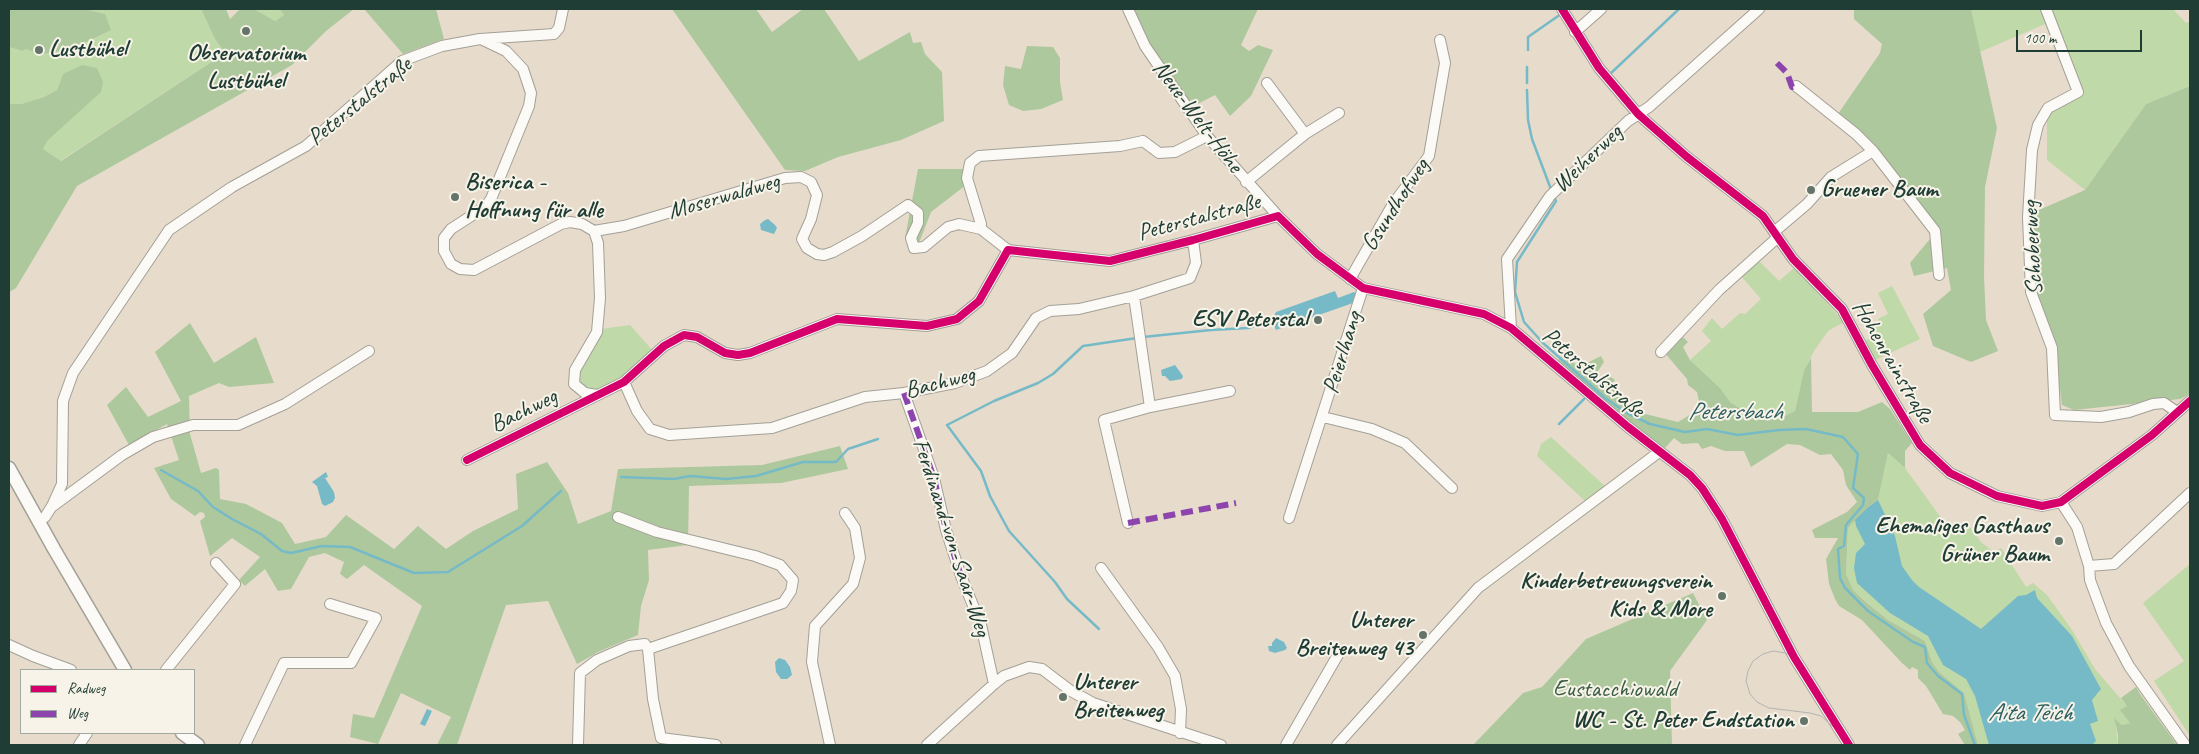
<!DOCTYPE html>
<meta charset="utf-8">
<style>
body{margin:0}
#map{position:relative;width:2199px;height:754px;overflow:hidden;background:#e7dbcc;font-family:Caveat,sans-serif}
canvas{display:block}
.frame{position:absolute;inset:0;border:10px solid #1f3d34;pointer-events:none}
.legend{position:absolute;left:20px;top:669px;width:175px;height:65px;box-sizing:border-box;background:#f7f3e8;border:1px solid #a1aaa0;margin:0;padding:6px 9px;list-style:none;font-size:15px;color:#1f3d34}
.legend li{display:flex;align-items:center;gap:10px;height:25px}
.legend b{width:25px;border:1px solid #a1aaa0}
.scale{position:absolute;left:2016px;top:30px;width:126px;height:22px;box-sizing:border-box;border:2px solid #1f3d34;border-top:0;padding-left:6px;font-size:15px;line-height:18px;white-space:nowrap;color:#1f3d34;-webkit-text-stroke:4px #f7f3e8;paint-order:stroke}
</style>
<div id="map">
<canvas width="2199" height="754"></canvas>
<div class="frame"></div>
<ul class="legend">
<li><b style="height:6px;background:#d6006c"></b>Radweg</li>
<li><b style="height:6px;background:#8e44ad"></b>Weg</li>
</ul>
<div class="scale">100 m</div>
</div>
<script>
const context = document.querySelector('canvas').getContext('2d');
context.lineJoin = 'round';
function paint(path, color) {
  context.fillStyle = color;
  context.fill(path, 'evenodd');
}
function poly(rows) {
  const path = new Path2D();
  for (const r of rows) {
    path.moveTo(r[0], r[1]);
    for (let i = 2; i < r.length; i += 2) path.lineTo(r[i], r[i + 1]);
  }
  return path;
}
function trace(path, color, width, dash) {
  context.strokeStyle = color;
  context.lineWidth = width;
  context.lineCap = dash ? 'butt' : 'round';
  context.setLineDash(dash || []);
  context.stroke(path);
}
function drawText(font, color, halo, rows, align = 'center') {
  context.font = font + ' Caveat,sans-serif';
  context.lineWidth = 4;
  context.setLineDash([]);
  context.textBaseline = 'middle';
  context.strokeStyle = halo;
  context.fillStyle = color;
  for (const [text, x, y, turn = 0] of rows) {
    context.save();
    context.translate(x, y);
    context.rotate((+turn || 0) * Math.PI / 180);
    context.textAlign = isNaN(turn) ? turn : align;
    if (halo) context.strokeText(text, 0, 0);
    context.fillText(text, 0, 0);
    context.restore();
  }
}
paint(poly([
 [85,9,201,9,215,39,225,53,60,161,43,149,48,140,63,74,57,90,44,97,21,104,9,104,9,47,22,51,26,49,48,54,86,42,104,14],
 [254,9,280,9,284,15,275,21],
 [1971,9,2108,9,2113,10,2114,9,2173,9,2186,23,2190,22,2190,86,2146,104,2085,190,2047,160,2047,105,2072,91,2045,24,1980,52],
 [1758,260,1779,281,1795,267,1844,322,1828,331,1814,351,1804,370,1795,411,1779,419,1759,420,1742,412,1731,403,1720,388,1690,360,1711,341,1702,331,1712,318,1722,329,1740,313,1745,314,1761,299,1741,276],
 [1892,286,1920,339,1875,360,1865,341,1872,336,1870,329,1871,327,1866,323,1870,321,1873,325,1879,322,1878,319,1888,314,1878,293],
 [630,325,653,351,620,382,607,388,596,390,585,388,578,381,578,374,601,329],
 [1551,437,1606,487,1586,502,1537,456,1541,444],
 [1888,453,1905,468,1952,533,1967,523,1981,542,1994,552,2001,548,2026,587,2033,583,2047,595,2072,630,2095,669,2127,706,2130,723,2122,725,2115,719,2118,745,1978,745,1964,693,1939,672,1932,662,1925,641,1888,620,1853,590,1846,574,1848,528,1867,508,1878,500],
 [2190,564,2190,736,2154,681,2184,661,2143,603]
]), '#c0d9a8');
paint(poly([
 [9,9,85,9,105,14,111,30,86,42,53,53,40,54,26,49,22,51,9,47],
 [201,9,226,9,230,19,240,9,254,9,275,21,284,15,280,9,354,9,326,31,292,65,77,186,16,288,9,292,9,104,21,104,44,97,57,90,63,74,82,65,97,68,103,82,101,92,48,140,43,149,61,161,225,53,215,39],
 [364,9,436,9,444,39,403,54],
 [672,9,756,9,772,32,803,9,824,9,859,61,910,32,913,43,921,42,925,54,942,72,944,121,901,140,838,157,805,171,785,170],
 [1128,9,1258,9,1241,45,1249,51,1258,45,1273,50,1251,96,1230,116,1215,95,1188,109],
 [1854,9,1971,9,1997,128,1985,187,1984,276,1986,320,1998,351,1971,362,1933,346,1923,314,1951,290,1947,268,1914,276,1910,263,1939,228,1875,147,1838,114,1880,53,1882,44,1854,19],
 [1027,46,1053,47,1060,58,1060,82,1063,100,1041,109,1023,111,1009,105,1003,85,1005,66,1021,69],
 [2190,86,2190,394,2180,399,2074,410,2062,405,2055,349,2033,291,2032,213,2085,190,2146,104],
 [918,169,964,169,966,185,931,212,919,243,905,238],
 [190,323,214,363,256,337,274,383,229,387,219,383,189,396,190,434,201,473,216,468,219,470,220,499,246,504,282,523,295,544,326,537,346,515,394,549,418,526,446,549,473,531,518,509,516,474,547,462,568,493,578,524,611,511,618,469,762,465,840,446,848,469,781,483,689,486,688,545,648,550,649,580,641,606,638,635,598,652,577,664,548,601,506,605,457,745,437,745,451,717,401,693,378,744,350,737,353,714,374,718,422,606,364,565,347,579,340,574,344,562,325,553,309,557,291,589,278,591,265,569,245,586,239,580,260,557,232,538,210,556,200,521,205,517,204,513,200,512,195,516,171,499,154,468,179,460,167,424,129,445,107,405,126,387,148,417,181,401,155,352],
 [1683,337,1688,342,1683,347,1690,360,1720,388,1731,403,1759,420,1779,419,1795,411,1804,370,1811,358,1812,412,1858,412,1882,402,1890,409,1912,443,1905,451,1905,468,1888,453,1878,500,1867,508,1848,528,1846,574,1853,590,1865,601,1888,620,1925,641,1932,662,1939,672,1964,693,1978,745,1965,745,1958,734,1965,730,1960,722,1953,716,1943,714,1926,686,1918,678,1918,670,1912,667,1910,670,1902,663,1862,620,1839,606,1835,599,1829,584,1826,559,1838,538,1815,538,1812,530,1847,512,1857,502,1846,485,1843,470,1831,454,1820,455,1800,445,1787,444,1751,467,1744,451,1725,451,1711,446,1702,449,1698,443,1682,444,1674,438,1665,448,1626,421,1558,360,1564,354,1579,367,1601,356,1604,362,1594,377,1600,381,1611,377,1615,380,1611,385,1623,395,1624,401,1637,412,1678,422,1698,410,1700,406,1697,392,1688,385,1687,379,1664,352,1674,341],
 [1693,593,1707,620,1670,671,1672,745,1473,745,1523,693,1542,687,1586,639],
 [2136,687,2140,694,2177,745,2118,745,2118,735,2114,718,2122,725,2130,723,2120,710,2127,706,2121,698]
]), '#aec89d');
paint(poly([
 [768,219,775,225,777,228,774,234,761,230,760,224,765,220],
 [1335,291,1338,298,1354,292,1357,295,1353,303,1276,330,1272,320,1276,312],
 [1175,365,1183,376,1182,379,1170,381,1165,376,1162,376,1161,370],
 [326,472,328,477,325,478,334,492,335,498,333,502,325,506,322,504,317,486,312,482],
 [1878,500,1895,536,1902,566,1912,580,1919,587,1981,629,2018,596,2026,595,2035,590,2037,598,2072,636,2101,689,2092,700,2098,721,2090,724,2096,741,2092,745,1989,745,1975,696,1966,679,1943,665,1928,636,1890,613,1857,583,1854,568,1856,553,1865,544,1856,526,1855,520,1867,508],
 [1276,638,1284,642,1287,648,1285,650,1275,653,1269,651,1268,646,1272,646,1272,643],
 [779,658,785,660,790,667,792,675,787,679,781,679,776,672,775,662],
 [427,709,432,711,425,726,420,724]
]), '#76bac7');
trace(poly([
 [1528,50,1528,37,1561,14],
 [1527,67,1527,83],
 [1610,74,1679,9],
 [1527,90,1528,120,1532,139,1552,192],
 [1554,197,1556,201,1517,262,1515,292,1524,322,1543,343,1604,397,1625,412,1650,424,1685,432,1707,429,1738,435,1779,430,1806,429,1843,437,1858,454,1853,488,1864,498,1863,505,1846,525,1844,546,1838,549,1840,578,1845,588,1868,611,1913,642,1925,647,1927,663,1938,676,1962,694,1964,715,1975,745],
 [1143,337,1211,330,1248,328,1275,319],
 [1559,424,1584,399],
 [161,470,198,491,213,507,232,519,261,534,282,551,291,553,322,546,350,547,414,573,448,572,522,526,561,491],
 [621,477,674,479,690,476,726,479,756,476,803,462,836,462,848,449,878,439],
 [1099,629,1067,599,1055,582,1009,531,990,496,981,471,947,425,994,401,1038,383,1053,374,1083,346,1137,338]
]), '#76bac7', 2.5);
const minor = poly([
 [1128,9,1145,46,1207,136,1278,216],
 [1562,9,1599,68,1638,114,1687,157,1763,216,1793,259,1842,309,1872,365,1920,445,1950,473,1997,496,2042,506,2061,502,2152,435,2190,401],
 [2046,9,2078,92,2048,108,2038,125,2032,150,2028,217,2031,292,2052,348,2055,415,2101,417,2129,412,2153,404,2164,403,2177,412],
 [1575,32,1601,9],
 [481,39,506,51,523,69,531,93,529,106,491,199,485,207,451,229,444,238,444,251,451,264,460,269,474,270,561,224,570,222,582,224,594,231,598,243,600,298,597,332,575,370,574,384,585,393,597,395],
 [1267,83,1305,134],
 [1796,86,1856,134,1873,151],
 [1246,182,1305,134,1339,113],
 [981,229,981,224,967,178,970,163,979,156,1120,146,1143,141,1159,153,1175,152,1207,136],
 [594,231,624,226,785,178,801,177,811,182,817,195,811,219,802,239,807,248,817,254,824,255,833,252,862,236,908,205,918,213,918,223,911,238,914,248,924,247,948,227,959,224,981,229,1008,250],
 [1774,232,1807,204,1831,177,1873,151,1935,231,1939,275],
 [1350,279,1393,204,1429,156,1445,63,1440,40],
 [1134,296,1150,407],
 [1511,328,1507,259,1550,196,1628,121,1649,107,1759,9],
 [1661,352,1719,290,1777,238],
 [624,382,637,411,650,429,669,435,772,428,865,397,904,393,955,383,987,371,1012,353,1036,318,1050,311,1079,309,1134,296,1190,278,1196,263,1193,240],
 [904,393,934,478,946,530,961,576,981,625,994,684],
 [1323,417,1372,429,1405,443,1452,488],
 [467,460,624,382,664,346,684,335,697,337,725,353,738,355,750,353,837,319,927,326,957,319,979,301,1008,250,1110,261,1193,240,1278,216,1317,254,1363,288,1484,314,1511,328,1628,427,1690,475,1702,488,1722,519,1794,657,1849,745],
 [2061,502,2077,527,2089,566,2090,580,2106,623,2129,666,2185,745],
 [53,506,122,455,153,437,193,425,238,425,285,404,369,351],
 [618,517,657,532,755,556,780,565,793,580,791,591,783,603,648,649],
 [1289,518,1363,288],
 [38,522,45,517,52,506,62,484,63,401,73,373,169,230,232,187,306,146,402,61,442,46,480,39,554,34,559,28,563,9],
 [1128,523,1104,420,1150,407,1230,391],
 [2089,566,2114,564,2190,493],
 [1101,568,1158,647,1175,676,1181,709,1180,733],
 [9,645,33,656,71,670],
 [166,670,235,584,216,563],
 [79,745,87,733],
 [245,745,284,663,351,663,376,618,330,604],
 [578,745,580,673,597,660,629,646,645,644,648,649,653,699,661,738,716,745],
 [830,745,812,662,815,626,853,584,860,558,855,528,845,513],
 [927,745,994,684,1004,676,1029,667,1042,669,1071,691,1093,703,1221,745],
 [1286,745,1339,653],
 [1337,745,1478,588,1659,452]
]);
const major = poly([
 [9,468,54,549,125,670],
 [182,733,198,745]
]);
trace(minor, '#a3a096', 12);
trace(major, '#a3a096', 15);
trace(minor, '#fbfaf7', 10);
trace(major, '#fbfaf7', 12);
trace(poly([
 [1847,745,1837,730,1821,716,1810,713,1769,708,1757,702,1750,694,1746,681,1748,671,1753,661,1763,654,1773,651,1786,653,1794,657,1803,667,1853,745]
]), '#b2b4b1', 1);
trace(poly([
 [1777,63,1787,73,1792,87,1796,86],
 [904,393,934,478,946,530,961,576],
 [1128,523,1236,503]
]), '#8e44ad', 6, [12, 6]);
trace(poly([
 [1562,9,1599,68,1638,114,1687,157,1763,216,1793,259,1842,309,1872,365,1920,445,1950,473,1997,496,2042,506,2061,502,2152,435,2190,401],
 [467,460,624,382,664,346,684,335,697,337,725,353,738,355,750,353,837,319,927,326,957,319,979,301,1008,250,1110,261,1193,240,1278,216,1317,254,1363,288,1484,314,1511,328,1628,427,1690,475,1702,488,1722,519,1794,657,1849,745]
]), '#d6006c', 8);
for (const [x, y, r, color] of [
 [246,31,5,"#657469"],
 [39,50,5,"#657469"],
 [1811,190,5,"#657469"],
 [455,197,5,"#657469"],
 [1318,320,5,"#657469"],
 [2059,541,5,"#657469"],
 [1722,596,5,"#657469"],
 [1423,635,5,"#657469"],
 [1063,697,5,"#657469"],
 [1804,721,5,"#657469"]
]) {
  const dot = new Path2D();
  dot.arc(x, y, r, 0, 2 * Math.PI);
  context.fillStyle = color;
  context.fill(dot);
  trace(dot, '#f7f3e8', 2);
}
drawText('bold 24px', '#1f3d34', '#f7f3e8', [
 ["Lustbühel",49,50,"left"],
 ["Observatorium",246,54,"center"],
 ["Lustbühel",246,82,"center"],
 ["Biserica -",465,183,"left"],
 ["Hoffnung für alle",465,211,"left"],
 ["Gruener Baum",1821,190,"left"],
 ["ESV Peterstal",1308,320],
 ["Ehemaliges Gasthaus",2049,527],
 ["Grüner Baum",2049,555],
 ["Kinderbetreuungsverein",1712,582],
 ["Kids & More",1712,610],
 ["Unterer",1413,621],
 ["Breitenweg 43",1413,649],
 ["Unterer",1073,683,"left"],
 ["Breitenweg",1073,711,"left"],
 ["WC - St. Peter Endstation",1794,721]
], 'right');
drawText('24px', '#1f3d34', '#f7f3e8', [
 ["Peterstalstraße",360,102,-39],
 ["Neue-Welt-Höhe",1197,117,53],
 ["Weiherweg",1588,159,-44],
 ["Moserwaldweg",724,197,-16],
 ["Gsundhofweg",1396,205,-57],
 ["Peterstalstraße",1199,218,-15],
 ["Schoberweg",2033,248,-93],
 ["Peierlhang",1343,353,-73],
 ["Hohenrainstraße",1892,362,60],
 ["Peterstalstraße",1593,373,40],
 ["Bachweg",940,383,-14],
 ["Bachweg",524,411,-26],
 ["Ferdinand-von-Saar-Weg",951,538,72]
]);
drawText('24px', '#395c45', '#f7f3e8', [
 ["Eustacchiowald",1615,690]
]);
drawText('italic 25px', '#2b5e60', '#f7f3e8', [
 ["Petersbach",1735,412],
 ["Aita Teich",2030,713]
]);
</script>
